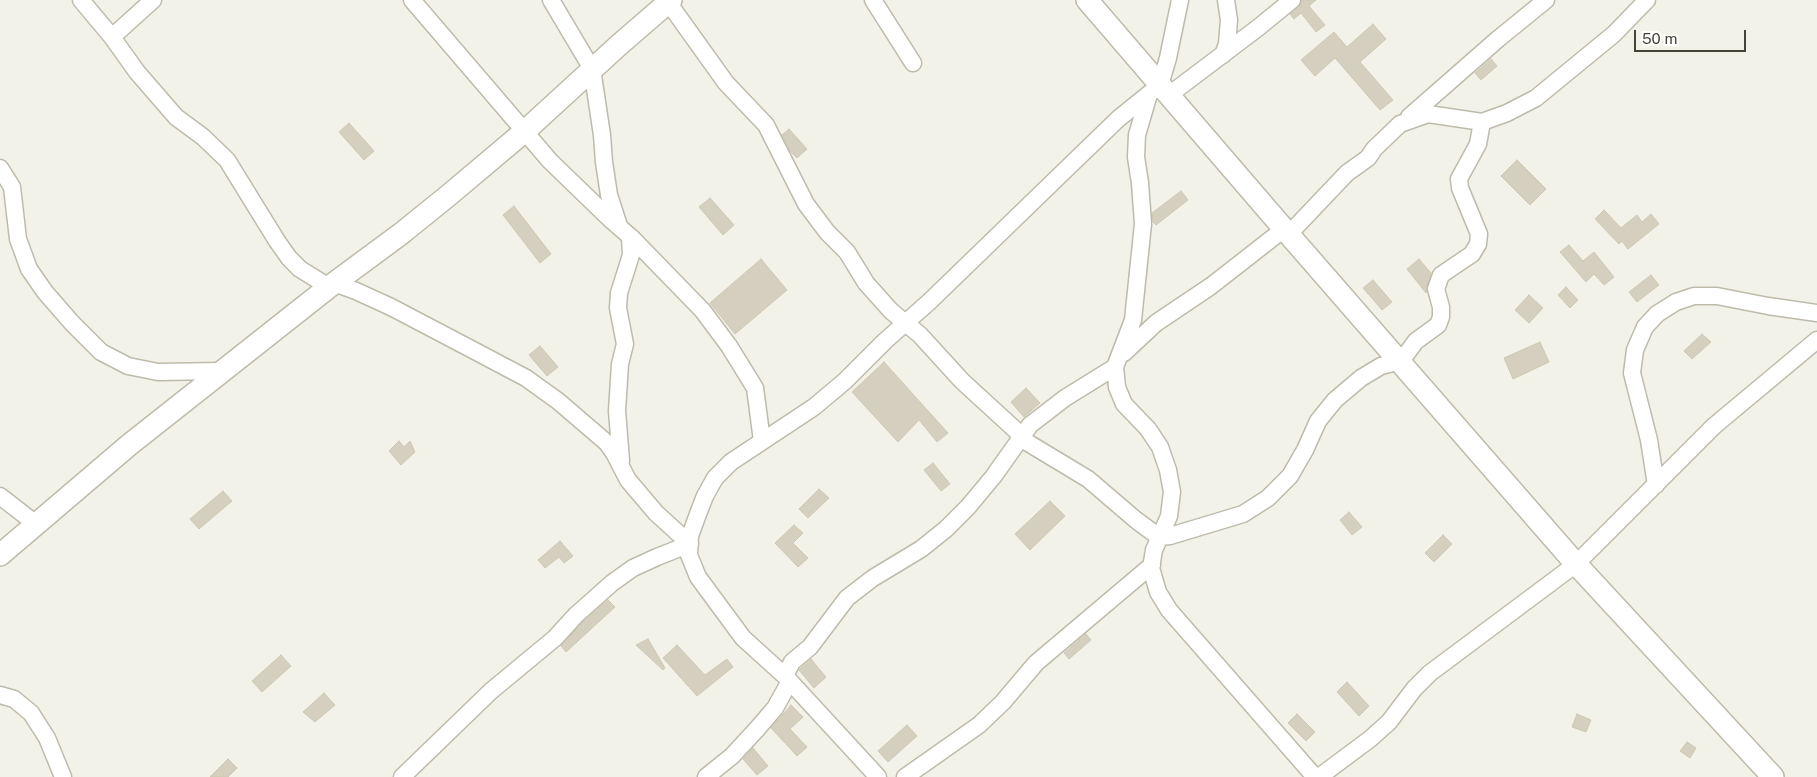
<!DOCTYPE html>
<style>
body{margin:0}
#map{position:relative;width:1817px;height:777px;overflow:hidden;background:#f3f2e8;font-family:"Public Sans",sans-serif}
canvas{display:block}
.scale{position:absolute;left:1634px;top:30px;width:112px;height:22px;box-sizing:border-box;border:2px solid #464337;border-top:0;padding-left:6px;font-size:15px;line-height:18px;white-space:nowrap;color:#464337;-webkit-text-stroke:4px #fff;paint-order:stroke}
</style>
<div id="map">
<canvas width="1817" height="777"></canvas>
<div class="scale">50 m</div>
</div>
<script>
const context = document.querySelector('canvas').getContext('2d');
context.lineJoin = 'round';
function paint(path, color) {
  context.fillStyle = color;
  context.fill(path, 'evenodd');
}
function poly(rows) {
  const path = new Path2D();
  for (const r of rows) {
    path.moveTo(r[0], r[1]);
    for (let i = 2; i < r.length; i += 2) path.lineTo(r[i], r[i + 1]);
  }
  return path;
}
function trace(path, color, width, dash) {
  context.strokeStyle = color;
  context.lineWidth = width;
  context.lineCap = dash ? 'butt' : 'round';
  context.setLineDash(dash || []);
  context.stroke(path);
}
const building = poly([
 [1302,0,1316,0,1309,6,1325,25,1316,32,1301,13,1294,19,1290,14,1299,7,1302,0],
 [1373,24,1386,39,1360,62,1393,100,1380,110,1335,58,1315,76,1301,60,1334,32,1347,47,1373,24],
 [1491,59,1497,66,1481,80,1475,73,1491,59],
 [349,123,374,151,364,160,339,132,349,123],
 [789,129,807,149,797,158,790,151,782,135,789,129],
 [1517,160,1546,189,1530,205,1501,176,1517,160],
 [1181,191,1188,200,1156,225,1153,222,1152,213,1181,191],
 [710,198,734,225,723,235,699,207,710,198],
 [514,206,551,254,540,263,503,215,514,206],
 [1604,210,1621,228,1637,215,1642,222,1651,214,1659,224,1628,249,1622,241,1619,244,1595,219,1604,210],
 [1569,245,1583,261,1594,252,1614,277,1604,285,1594,274,1586,282,1560,252,1569,245],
 [761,259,787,290,735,334,710,303,761,259],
 [1419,259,1431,273,1427,286,1426,293,1407,269,1419,259],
 [1651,275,1659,285,1637,302,1629,292,1651,275],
 [1373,280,1392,302,1382,310,1363,288,1373,280],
 [1566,287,1578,300,1570,308,1558,295,1566,287],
 [1529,295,1543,308,1529,323,1515,310,1529,295],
 [1702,334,1711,342,1692,359,1684,351,1702,334],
 [1540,342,1549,362,1513,379,1504,358,1540,342],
 [540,346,558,367,547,376,529,355,540,346],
 [884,362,948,433,937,442,919,420,898,442,852,392,884,362],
 [1026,388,1040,403,1024,417,1011,402,1026,388],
 [399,441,404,447,410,441,415,452,401,465,389,451,399,441],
 [933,463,950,484,941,491,924,470,933,463],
 [819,489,829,498,808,518,799,509,819,489],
 [223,491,232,501,199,529,190,519,223,491],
 [1050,501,1065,516,1030,550,1015,534,1050,501],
 [1349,512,1362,527,1352,535,1340,520,1349,512],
 [794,525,803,533,793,543,808,558,798,567,775,543,794,525],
 [1443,535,1452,544,1434,562,1425,553,1443,535],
 [560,541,573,556,564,563,559,557,545,568,538,560,560,541],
 [608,600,615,607,566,652,561,646,583,622,608,600],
 [1086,634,1091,640,1069,659,1064,653,1086,634],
 [648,639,665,668,663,670,636,645,648,639],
 [677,645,705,675,727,659,733,667,697,696,663,658,677,645],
 [281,655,291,666,262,692,252,681,281,655],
 [811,659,826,677,814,688,799,670,811,659],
 [1347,682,1369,706,1359,716,1337,692,1347,682],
 [324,693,335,705,315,722,303,712,324,693],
 [791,705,803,717,790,729,807,747,797,756,771,728,791,705],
 [1297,714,1315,732,1306,741,1288,723,1297,714],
 [1577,714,1591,720,1586,732,1572,727,1577,714],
 [907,725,917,736,888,762,878,751,907,725],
 [1687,742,1696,748,1690,758,1680,751,1687,742],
 [753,748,768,766,757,775,743,759,753,748],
 [228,759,237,768,228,777,210,777,228,759]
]);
paint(building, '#d4cfbe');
trace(building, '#cec8b1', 1);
const minor = poly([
 [81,0,112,37,137,72,176,117,203,137,227,160,277,241,289,258,300,269,329,287],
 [412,0,550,161,610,219,633,239,703,311,729,346,755,388,762,441],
 [551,0,592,69,602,135,604,162,609,195,619,226],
 [873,0,913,63],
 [668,2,726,83,766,125,806,204,827,232,847,252,866,283,891,311,920,335,962,381,1022,436],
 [112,37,153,0],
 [1223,55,1227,44,1229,20,1226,0],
 [1149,94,1137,135,1136,157,1140,183,1143,224,1133,320,1115,367,1117,387,1124,404,1148,429,1160,447,1168,470,1172,492,1169,516,1154,550,1151,568,1158,592,1169,610,1315,777],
 [1169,95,1259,27,1292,0],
 [1409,117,1498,39,1546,0],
 [0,168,12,187,18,239,29,269,45,292,72,323,101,352,128,366,158,372,222,371],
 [1289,234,1347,173,1368,158,1374,149,1400,124,1428,114,1482,122,1507,113,1536,98,1614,34,1647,0],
 [334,283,356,291,391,307,473,350,526,378,558,401,607,443,614,453,628,480,656,513,690,544,657,557,633,568,612,583,576,615,555,638,491,691,402,777],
 [1124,353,1156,323,1211,286,1284,229],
 [1020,438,1088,479,1136,520,1159,537,1170,536,1243,514,1268,498,1290,476,1305,450,1318,421,1335,400,1361,378,1381,366,1401,361,1416,341,1438,325,1441,317,1441,307,1436,289,1441,275,1472,254,1478,244,1479,234,1460,188,1459,179,1478,144,1482,122],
 [621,461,617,411,620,364,625,344,618,308,619,293,631,255,630,237],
 [1656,485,1649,440,1632,373,1635,350,1645,327,1657,314,1676,302,1694,296,1717,296,1768,306,1817,313],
 [0,496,36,524],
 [785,676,792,662,810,647,847,598,873,578,921,549,946,529,968,507,993,477,1030,425,1065,398,1115,367],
 [0,695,14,699,31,713,47,738,63,777],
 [706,777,732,756,757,729,775,708,790,681],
 [878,777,785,676,743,638,698,577,689,555,690,536,698,514,705,496,715,478,731,462,814,407,845,381,885,341,929,302,1118,119,1160,85,1168,58,1180,0],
 [905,777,979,725,1003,702,1036,663,1152,565],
 [1319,777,1370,739,1389,722,1414,689,1430,673,1576,564,1714,426,1817,340]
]);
const tertiary = poly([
 [1087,0,1284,229,1576,564,1773,777],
 [0,555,129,445,329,287,402,233,449,195,525,131,619,45,671,0]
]);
trace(minor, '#bebbab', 19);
trace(tertiary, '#bebbab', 24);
trace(minor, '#fff', 16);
trace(tertiary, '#fff', 21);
</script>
